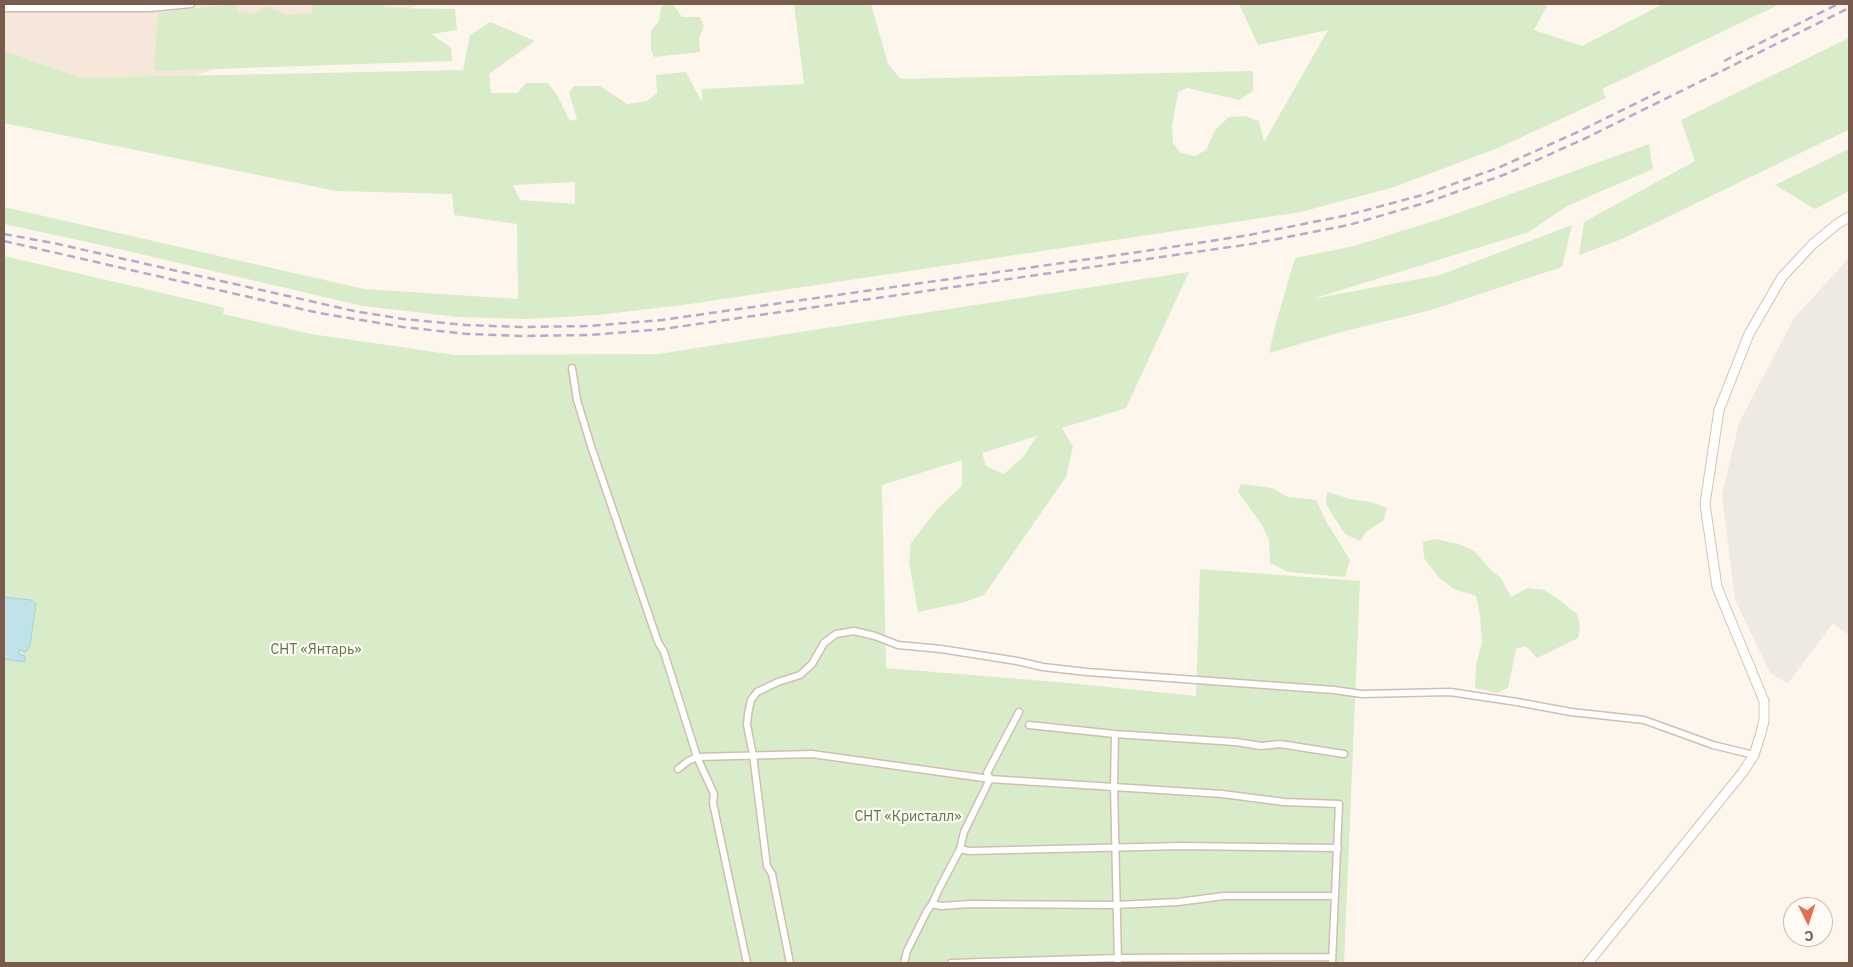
<!DOCTYPE html>
<meta charset="utf-8">
<style>
body{margin:0}
#map{position:relative;width:1853px;height:967px;overflow:hidden;background:#fdf6ec;font-family:"IBM Plex Sans",sans-serif}
canvas{display:block}
.frame{position:absolute;inset:0;border:5px solid #7a5c4d;pointer-events:none}
.north{position:absolute;left:1783px;top:897px;width:50px;height:50px;box-sizing:border-box;background:#fffaf3;border:1px solid #cabbb1;border-radius:50%;rotate:176deg;font-size:14px;font-weight:700;line-height:20px;text-align:center;color:#7a5c4d}
.north::after{content:'';display:block;margin:auto;width:18px;height:22px;background:#e76f51;clip-path:polygon(50% 0,100% 100%,50% 72%,0 100%)}
</style>
<div id="map">
<canvas width="1853" height="967"></canvas>
<div class="frame"></div>
<div class="north">С</div>
</div>
<script>
const context = document.querySelector('canvas').getContext('2d');
context.lineJoin = 'round';
function paint(path, color) {
  context.fillStyle = color;
  context.fill(path, 'evenodd');
}
function poly(rows) {
  const path = new Path2D();
  for (const r of rows) {
    path.moveTo(r[0], r[1]);
    for (let i = 2; i < r.length; i += 2) path.lineTo(r[i], r[i + 1]);
  }
  return path;
}
function trace(path, color, width, dash) {
  context.strokeStyle = color;
  context.lineWidth = width;
  context.lineCap = dash ? 'butt' : 'round';
  context.setLineDash(dash || []);
  context.stroke(path);
}
function drawText(font, color, halo, rows, align = 'center') {
  context.font = font + ' "IBM Plex Sans",sans-serif';
  context.lineWidth = 4.5;
  context.setLineDash([]);
  context.textBaseline = 'middle';
  context.strokeStyle = halo;
  context.fillStyle = color;
  for (const [text, x, y, turn = 0] of rows) {
    context.save();
    context.translate(x, y);
    context.rotate((+turn || 0) * Math.PI / 180);
    context.textAlign = isNaN(turn) ? turn : align;
    if (halo) context.strokeText(text, 0, 0);
    context.fillText(text, 0, 0);
    context.restore();
  }
}
paint(poly([
 [4,4,423,4,161,86,4,79]
]), '#f5e8da');
paint(poly([
 [1849,258,1849,635,1833,623,1788,683,1771,674,1735,600,1722,495,1739,423,1794,318]
]), '#efe9e4');
paint(poly([
 [232,4,235,4,239,12,254,14,266,7,287,15,312,13,313,4,384,4,385,8,455,9,457,30,432,34,451,48,452,61,154,71,158,13],
 [668,4,673,4,682,17,700,17,704,26,699,38,700,52,654,57,651,49,651,31,659,21,661,7],
 [794,4,871,4,888,64,901,79,1253,71,1253,91,1239,100,1187,88,1178,92,1172,127,1173,143,1181,153,1195,156,1206,150,1215,130,1229,117,1245,116,1259,121,1264,142,1328,30,1258,45,1239,4,1548,4,1534,30,1582,46,1663,4,1780,4,1602,89,1606,98,1498,148,1394,187,1301,212,690,304,598,315,527,319,457,317,363,306,110,247,4,224,4,207,364,289,518,299,517,224,454,215,452,194,336,191,4,123,4,51,80,78,463,70,470,35,490,22,535,41,489,74,491,93,517,93,526,83,548,83,557,95,570,121,577,119,569,92,574,86,600,86,627,104,647,101,657,93,656,75,686,72,702,102,702,89,804,84],
 [575,182,575,204,520,200,513,185],
 [1849,38,1849,131,1848,130,1622,239,1579,255,1584,222,1695,161,1681,120],
 [1649,144,1653,169,1567,206,1529,232,1312,299,1440,275,1572,225,1562,267,1431,310,1341,332,1269,353,1276,323,1295,258,1354,246,1450,216],
 [1849,149,1849,191,1815,209,1775,185],
 [4,256,209,304,224,308,223,314,311,334,455,355,658,354,1189,272,1126,408,1062,428,1073,447,1066,477,984,595,965,602,918,612,909,562,911,543,937,509,962,486,962,460,882,485,886,668,1069,683,1196,696,1200,569,1360,581,1344,963,4,963],
 [1037,436,1023,457,1004,474,986,466,982,453],
 [1241,484,1272,488,1288,497,1316,500,1327,523,1350,560,1345,577,1288,572,1270,563,1269,540,1262,525,1238,492],
 [1327,492,1350,499,1371,502,1387,508,1383,521,1367,531,1360,541,1345,534,1335,519,1326,504],
 [1435,539,1459,544,1474,551,1493,572,1501,578,1511,597,1528,588,1544,590,1561,601,1577,614,1580,626,1578,638,1537,658,1526,646,1516,649,1508,688,1497,693,1475,688,1476,664,1482,643,1480,615,1476,596,1454,589,1439,578,1424,558,1423,542]
]), '#d8ecc9');
const water = poly([
 [4,597,31,600,36,604,30,645,26,652,19,650,18,654,25,656,25,662,4,659,4,597]
]);
paint(water, '#bfe3e8');
trace(water, '#a5d3da', 1);
const minor = poly([
 [4,8,150,8,191,4],
 [572,368,577,400,591,446,658,642,664,652,697,757,714,794,713,803,747,963],
 [1029,725,1115,734,1236,742,1261,746,1280,744,1344,754],
 [1115,734,1114,786,1118,963],
 [678,769,688,761,697,757,812,754,990,779,1222,794,1284,802,1339,804,1332,963],
 [960,849,969,851,1181,846,1338,848],
 [932,904,941,906,970,904,1116,905,1178,902,1224,896,1335,896],
 [790,963,772,874,767,866,753,755,747,725,748,714,751,700,757,692,778,682,800,675,812,664,824,643,836,634,854,631,875,636,898,645,941,649,1017,661,1043,667,1087,672,1334,690,1362,694,1450,692,1517,702,1571,712,1644,720,1713,745,1754,755],
 [904,963,907,951,927,911,932,904,939,889,960,849,964,832,990,779,987,773,1019,712],
 [951,963,1118,958,1332,957]
]);
const secondary = poly([
 [1588,963,1743,772,1754,755,1760,736,1764,721,1764,701,1717,587,1705,504,1719,410,1749,334,1782,277,1813,244,1837,224,1849,217]
]);
trace(minor, '#d1beb0', 9);
trace(secondary, '#d6c0b0', 11);
trace(minor, '#fff', 6);
trace(secondary, '#fff', 9);
trace(poly([
 [1724,61,1838,4],
 [4,234,58,244,354,311,403,319,466,325,520,327,589,326,662,320,1139,252,1249,235,1348,215,1426,194,1500,167,1582,130,1663,90],
 [4,241,319,313,403,327,467,334,521,336,590,335,663,329,1251,244,1349,225,1428,202,1506,174,1586,138,1849,8]
]), '#b9a8c9', 2.5, [8, 5]);
drawText('14px', '#537a41', '#fffaf3', [
 ["СНТ «Янтарь»",316,650],
 ["СНТ «Кристалл»",908,817]
]);
</script>
